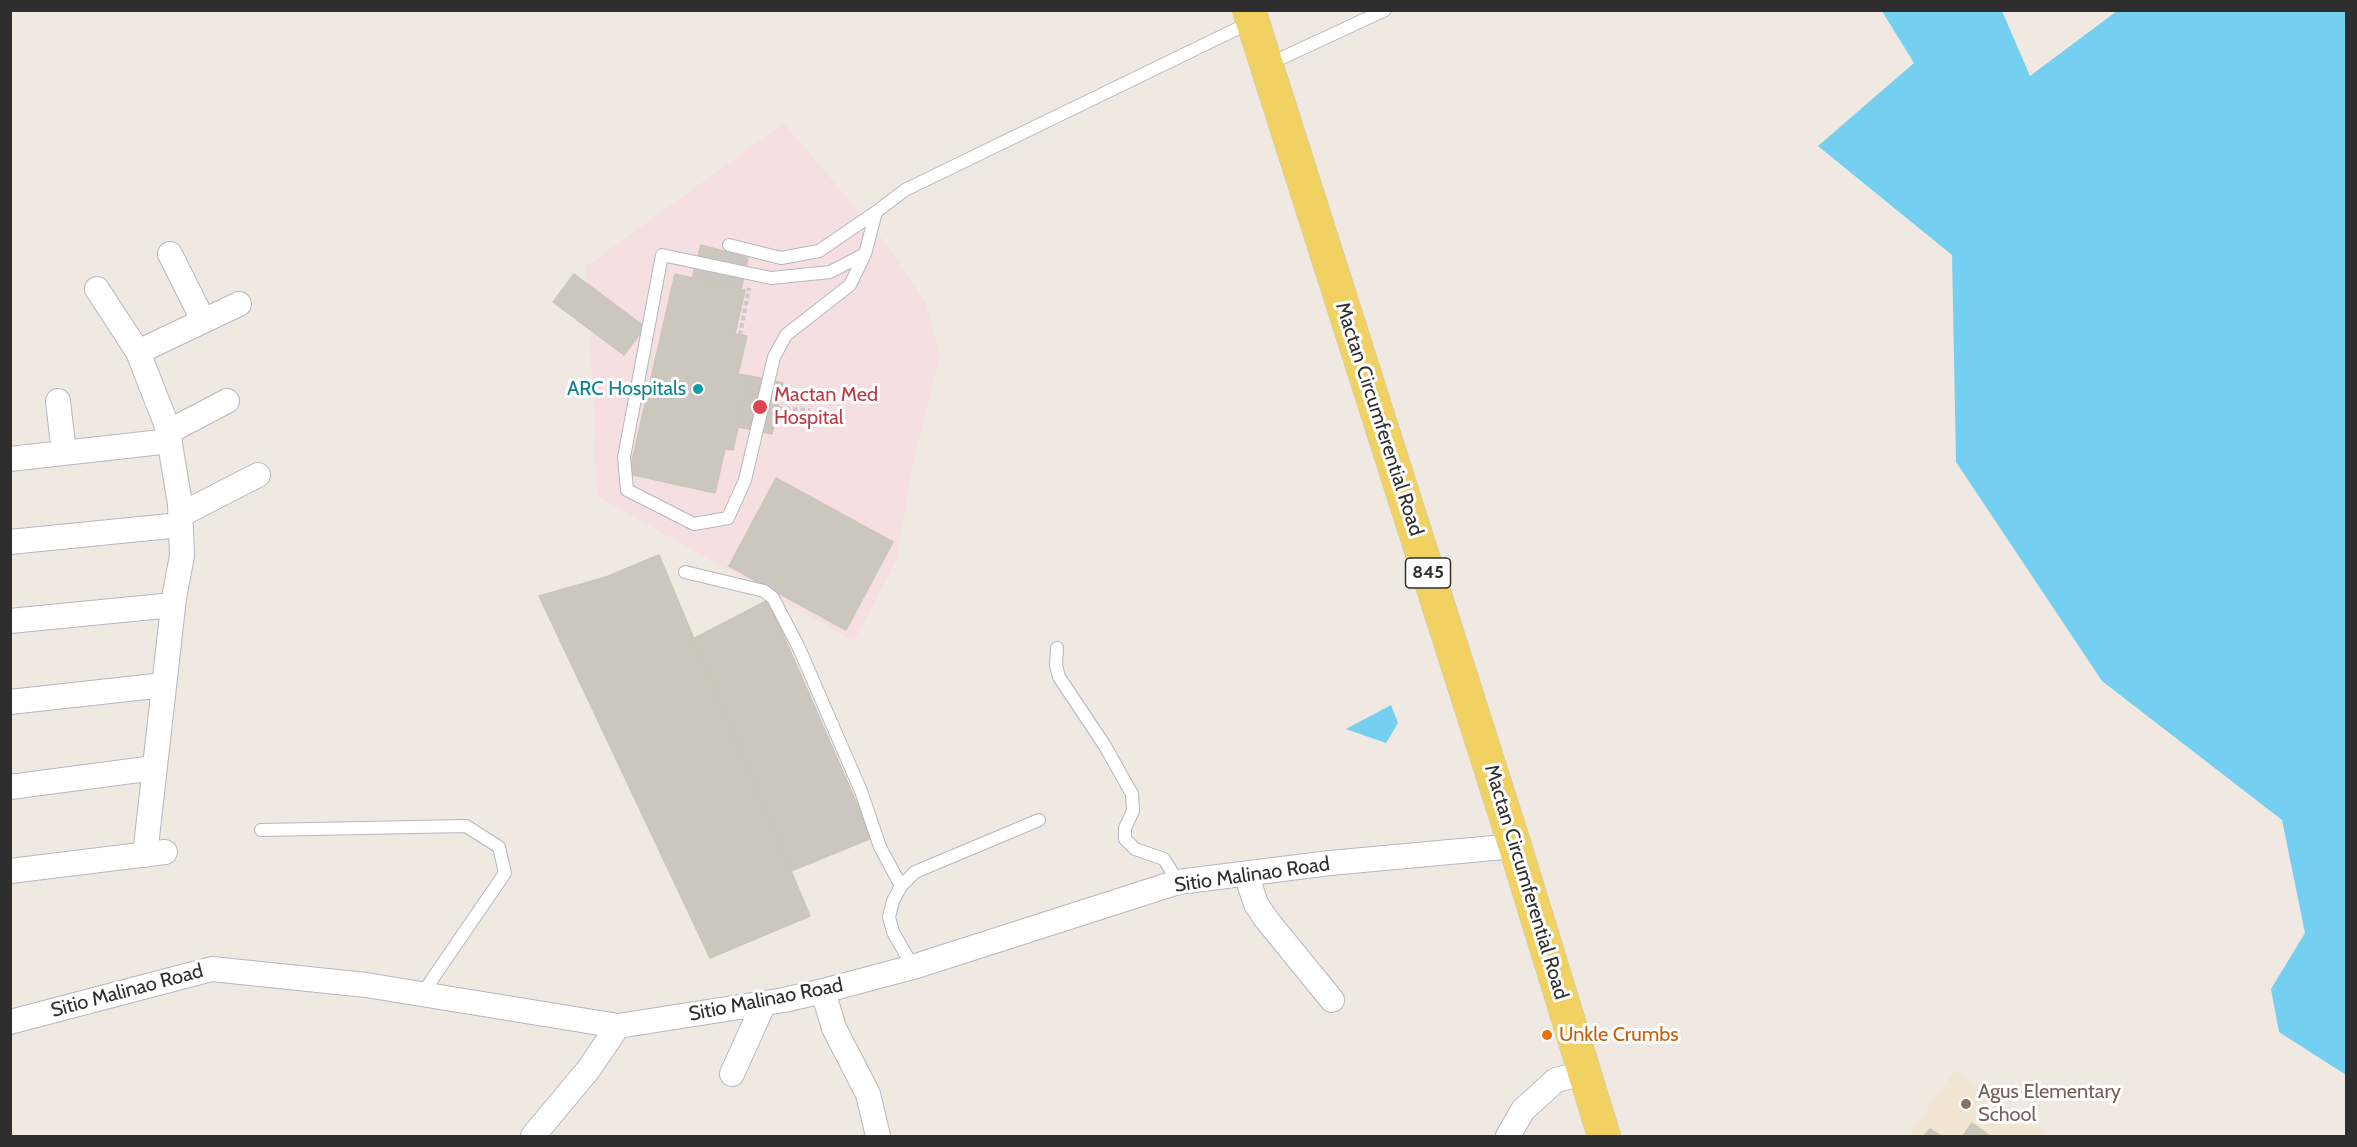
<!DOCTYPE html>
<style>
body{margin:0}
#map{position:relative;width:2357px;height:1147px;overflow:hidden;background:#efe9e1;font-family:Cabin,sans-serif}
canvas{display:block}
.frame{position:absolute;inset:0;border:12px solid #2e2e2e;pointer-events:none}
</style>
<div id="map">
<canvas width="2357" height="1147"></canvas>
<div class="frame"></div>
</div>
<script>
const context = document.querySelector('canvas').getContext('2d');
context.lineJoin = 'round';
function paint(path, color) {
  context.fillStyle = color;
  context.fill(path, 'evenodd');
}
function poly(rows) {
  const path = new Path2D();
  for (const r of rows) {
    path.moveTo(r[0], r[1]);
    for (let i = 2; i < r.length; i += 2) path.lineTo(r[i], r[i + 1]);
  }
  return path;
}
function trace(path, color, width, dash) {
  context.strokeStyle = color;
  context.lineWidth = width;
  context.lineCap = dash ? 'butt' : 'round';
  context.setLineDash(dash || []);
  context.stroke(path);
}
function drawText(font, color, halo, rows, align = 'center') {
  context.font = font + ' Cabin,sans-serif';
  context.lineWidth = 6;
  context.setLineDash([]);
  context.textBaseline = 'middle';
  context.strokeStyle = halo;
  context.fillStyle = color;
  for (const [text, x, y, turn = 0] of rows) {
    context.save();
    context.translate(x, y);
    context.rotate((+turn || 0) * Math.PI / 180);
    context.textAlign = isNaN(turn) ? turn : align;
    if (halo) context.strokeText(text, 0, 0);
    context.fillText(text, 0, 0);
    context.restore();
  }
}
paint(poly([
 [1954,1071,2049,1136,1909,1136]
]), '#f0e6d1');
paint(poly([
 [784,123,889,247,926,304,941,355,914,459,897,559,854,641,597,496,587,266]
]), '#f5dfe0');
paint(poly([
 [1882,11,2002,11,2030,76,2117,11,2346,11,2346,1075,2279,1032,2271,989,2305,933,2282,820,2102,681,1956,462,1952,255,1818,146,1914,63],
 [1391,705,1398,723,1386,743,1346,729]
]), '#75cff0');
const building = poly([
 [701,245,748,258,741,289,692,278,701,245],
 [574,274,645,327,624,355,553,302,574,274],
 [675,274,745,290,735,334,747,336,738,374,750,376,733,450,725,449,715,493,629,474,675,274],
 [750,376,783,383,772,434,739,427,750,376],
 [776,478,893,542,846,630,729,566,776,478],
 [659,555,810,916,710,958,539,596,606,577,659,555],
 [768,600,872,838,791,871,693,639,768,600],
 [1972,1123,1990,1136,1963,1136,1972,1123],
 [1930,1129,1941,1136,1924,1136,1930,1129]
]);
paint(building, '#cbc7bf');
trace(building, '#cbc5ba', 1.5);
const service = poly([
 [1269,64,1385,10],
 [729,245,781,258,819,251,876,212],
 [865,254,830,272,771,278,662,255,624,457,627,490,694,524,728,518,745,480,774,357,786,335,850,285,865,254,876,212,905,190,1251,22],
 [685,572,764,591,773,598,799,648,861,791,880,847,901,886],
 [1057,648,1056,665,1059,677,1105,746,1132,794,1133,811,1125,828,1125,839,1135,849,1164,859,1178,882],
 [261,830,466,826,499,847,505,873,422,994],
 [913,967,893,932,889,917,893,901,901,886,915,872,1039,820]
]);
const minor = poly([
 [170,254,203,320],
 [97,289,138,352,167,426,180,504,182,556,174,598,145,855],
 [138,352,239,304],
 [58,401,64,453],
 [168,432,227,401],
 [10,459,170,441],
 [180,515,258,475],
 [10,542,180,525],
 [10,621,173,605],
 [10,702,164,685],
 [10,787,154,768],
 [10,871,165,852],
 [1246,874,1256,904,1266,919,1332,1000],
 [823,991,834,1028,868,1094,878,1136],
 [10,1022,212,969,366,985,618,1026,784,1000,823,991,913,967,1178,882,1330,863,1515,846],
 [732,1074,764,1003],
 [533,1136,588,1070,618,1026],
 [1508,1136,1523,1110,1556,1080,1584,1073]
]);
const primary = poly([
 [1249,10,1515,846,1604,1136]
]);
trace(service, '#b4b7c1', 14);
trace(minor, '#b4b7c1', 26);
trace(primary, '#c9c9c9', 34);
trace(poly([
 [740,335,749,288],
 [778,408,810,410]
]), '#c9c9c9', 4, [4.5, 3]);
trace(service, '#fff', 12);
trace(minor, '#fff', 24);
trace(primary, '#f2d163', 33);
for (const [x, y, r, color] of [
 [698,389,6,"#0f9aa8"],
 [760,407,8,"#e0444e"],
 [1547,1035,6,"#e8710a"],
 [1966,1104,6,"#8d6e63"]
]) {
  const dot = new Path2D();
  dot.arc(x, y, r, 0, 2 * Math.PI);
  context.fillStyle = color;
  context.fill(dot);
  trace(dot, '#fff', 2);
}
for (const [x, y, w] of [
 [1428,573,45]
]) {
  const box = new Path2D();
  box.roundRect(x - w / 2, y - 15, w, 30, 4.5);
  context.fillStyle = '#fff';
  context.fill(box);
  trace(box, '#2e2e2e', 1.5);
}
drawText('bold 18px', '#2e2e2e', null, [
 ["845",1428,573]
]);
drawText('20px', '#0d838f', '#fff', [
 ["ARC Hospitals",686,389]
], 'right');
drawText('20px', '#be3a42', '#fff', [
 ["Mactan Med",774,395],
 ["Hospital",774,418]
], 'left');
drawText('20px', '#2e2e2e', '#fff', [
 ["Mactan Circumferential Road",1379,419,72],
 ["Sitio Malinao Road",1252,875,-8],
 ["Mactan Circumferential Road",1526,882,73],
 ["Sitio Malinao Road",127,991,-15],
 ["Sitio Malinao Road",766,1000,-11]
]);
drawText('20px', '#c56008', '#fff', [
 ["Unkle Crumbs",1559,1035]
], 'left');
drawText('20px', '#785e54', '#fff', [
 ["Agus Elementary",1978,1092],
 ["School",1978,1115]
], 'left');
</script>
